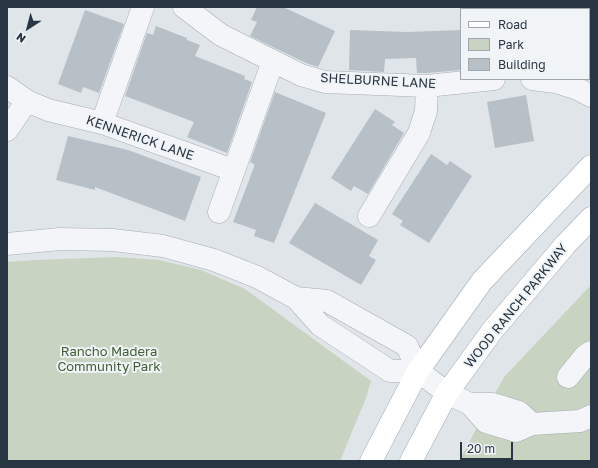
<!DOCTYPE html>
<style>
body{margin:0}
#map{position:relative;width:598px;height:468px;overflow:hidden;background:#e0e5ea;font-family:"Golos Text",sans-serif}
canvas{display:block}
.frame{position:absolute;inset:0;border:8px solid #283542;pointer-events:none}
.legend{position:absolute;left:460px;top:8px;width:130px;height:72px;box-sizing:border-box;background:#f0f4f7;border:1px solid #a0a8af;margin:0;padding:5px 7px;list-style:none;font-size:12px;color:#283542}
.legend li{display:flex;align-items:center;gap:8px;height:20px}
.legend b{width:20px;border:1px solid #a0a8af}
.north{position:absolute;left:8px;top:8px;width:40px;height:40px;-webkit-text-stroke:3px #f0f4f7;paint-order:stroke;rotate:216deg;font-size:11px;font-weight:700;line-height:16px;text-align:center;color:#283542}
.north::after{content:'';display:block;margin:auto;width:14px;height:18px;background:#283542;clip-path:polygon(50% 0,100% 100%,50% 72%,0 100%)}
.scale{position:absolute;left:460px;top:442px;width:53px;height:18px;box-sizing:border-box;border:2px solid #283542;border-top:0;padding-left:5px;font-size:12px;line-height:14px;white-space:nowrap;color:#283542;-webkit-text-stroke:3px #f0f4f7;paint-order:stroke}
</style>
<div id="map">
<canvas width="598" height="468"></canvas>
<div class="frame"></div>
<ul class="legend">
<li><b style="height:5px;background:#fff"></b>Road</li>
<li><b style="height:11px;background:#c8d4c1"></b>Park</li>
<li><b style="height:11px;background:#b7bfc7"></b>Building</li>
</ul>
<div class="north">N</div>
<div class="scale">20 m</div>
</div>
<script>
const context = document.querySelector('canvas').getContext('2d');
context.lineJoin = 'round';
function paint(path, color) {
  context.fillStyle = color;
  context.fill(path, 'evenodd');
}
function poly(rows) {
  const path = new Path2D();
  for (const r of rows) {
    path.moveTo(r[0], r[1]);
    for (let i = 2; i < r.length; i += 2) path.lineTo(r[i], r[i + 1]);
  }
  return path;
}
function trace(path, color, width, dash) {
  context.strokeStyle = color;
  context.lineWidth = width;
  context.lineCap = dash ? 'butt' : 'round';
  context.setLineDash(dash || []);
  context.stroke(path);
}
function drawText(font, color, halo, rows, align = 'center') {
  context.font = font + ' "Golos Text",sans-serif';
  context.lineWidth = 4;
  context.setLineDash([]);
  context.textBaseline = 'middle';
  context.strokeStyle = halo;
  context.fillStyle = color;
  for (const [text, x, y, turn = 0] of rows) {
    context.save();
    context.translate(x, y);
    context.rotate((+turn || 0) * Math.PI / 180);
    context.textAlign = isNaN(turn) ? turn : align;
    if (halo) context.strokeText(text, 0, 0);
    context.fillText(text, 0, 0);
    context.restore();
  }
}
paint(poly([
 [116,257,159,260,201,270,245,289,371,381,366,398,340,461,7,461,7,262,36,260],
 [591,285,591,461,459,461,504,377]
]), '#c8d4c1');
paint(poly([
 [257,7,283,7,335,31,318,67,306,63,250,36,257,22,251,20],
 [85,10,124,24,99,93,83,87,81,93,58,84],
 [156,26,187,38,187,40,200,45,195,56,245,76,244,79,252,82,227,153,187,137,194,122,125,96,147,33,153,35],
 [350,30,407,32,461,30,461,70,427,73,417,73,416,58,385,59,384,72,349,70],
 [275,92,326,113,274,243,254,236,256,230,233,222,254,167,254,164,250,162],
 [526,95,534,141,495,148,487,102],
 [375,109,395,122,392,125,404,133,368,194,354,186,351,191,331,178],
 [68,136,128,150,201,177,185,221,95,187,95,190,56,180],
 [431,154,447,165,450,161,472,176,429,243,400,225,403,221,392,214],
 [315,203,378,240,369,256,376,260,361,285,289,243]
]), '#b7bfc7');
const minor = poly([
 [184,7,221,35,301,75,325,82,427,86,494,79],
 [532,79,556,82,578,89,591,96],
 [7,87,27,101,48,110,102,123,233,170],
 [102,123,143,7],
 [7,130,27,101],
 [219,212,273,61],
 [369,216,419,133,426,111,427,86],
 [7,244,60,239,113,240,163,246,214,260,257,277,296,298,320,325,390,371,418,371],
 [296,298,327,301,407,346,418,371,447,393,470,404,493,404,519,412,532,424],
 [568,377,585,356,591,352],
 [470,404,486,422,516,431,532,424,580,421,591,416]
]);
const major = poly([
 [371,461,418,371,482,281,591,166],
 [411,461,447,393,492,331,566,244,591,218]
]);
trace(minor, '#a5adb4', 23);
trace(major, '#9fabb6', 23);
trace(minor, '#f3f5f8', 22);
trace(major, '#fff', 22);
drawText('13px', '#283542', '#f0f4f7', [
 ["SHELBURNE LANE",378,81,3],
 ["KENNERICK LANE",140,138,19],
 ["WOOD RANCH PARKWAY",516,306,-51]
]);
drawText('13px', '#425e35', '#f0f4f7', [
 ["Rancho Madera",109,352],
 ["Community Park",109,367]
]);
</script>
